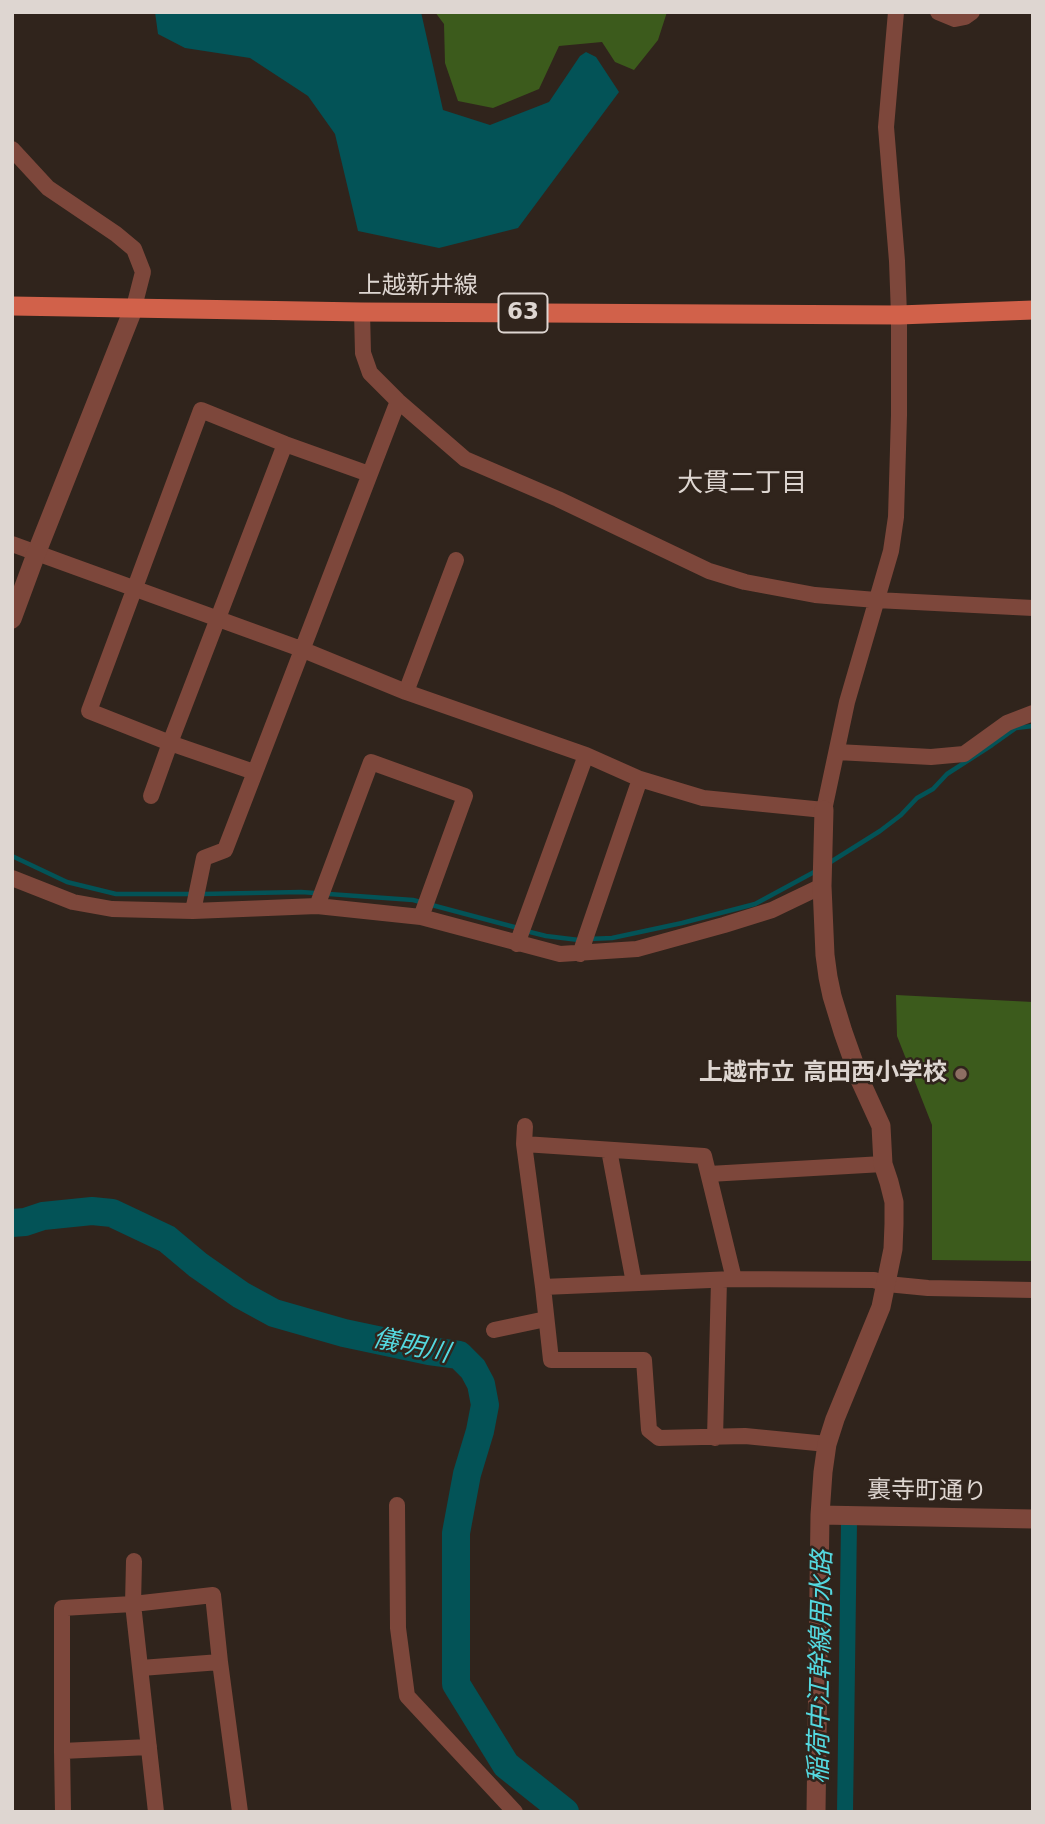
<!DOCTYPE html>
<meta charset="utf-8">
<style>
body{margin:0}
#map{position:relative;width:1045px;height:1824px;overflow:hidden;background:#30241c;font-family:"DejaVu Sans",sans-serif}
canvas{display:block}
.frame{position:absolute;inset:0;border:14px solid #ded6d1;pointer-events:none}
</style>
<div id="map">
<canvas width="1045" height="1824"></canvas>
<div class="frame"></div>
</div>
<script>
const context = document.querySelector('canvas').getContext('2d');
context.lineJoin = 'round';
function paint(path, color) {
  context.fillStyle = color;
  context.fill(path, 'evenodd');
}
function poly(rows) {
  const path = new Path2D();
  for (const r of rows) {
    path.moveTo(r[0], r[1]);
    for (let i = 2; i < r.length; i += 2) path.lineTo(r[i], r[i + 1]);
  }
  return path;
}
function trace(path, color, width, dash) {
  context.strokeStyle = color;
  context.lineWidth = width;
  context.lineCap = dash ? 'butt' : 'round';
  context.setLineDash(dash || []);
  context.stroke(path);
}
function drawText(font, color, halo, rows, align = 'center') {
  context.font = font + ' "DejaVu Sans","Noto Sans JP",sans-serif';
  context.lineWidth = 5;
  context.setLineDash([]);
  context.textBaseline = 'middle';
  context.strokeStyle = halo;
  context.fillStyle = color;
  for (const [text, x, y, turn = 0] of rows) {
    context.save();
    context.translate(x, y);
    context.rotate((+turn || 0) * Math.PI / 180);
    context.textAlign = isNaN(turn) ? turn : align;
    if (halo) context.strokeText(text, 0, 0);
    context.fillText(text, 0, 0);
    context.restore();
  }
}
paint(poly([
 [435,12,667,12,658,40,634,70,615,62,602,42,559,46,539,89,493,108,458,101,445,63,444,24],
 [896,995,1033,1002,1033,1261,932,1260,932,1125,897,1036]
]), '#3c5b1c');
paint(poly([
 [155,12,421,12,443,110,490,125,549,102,580,56,586,52,596,57,619,92,518,228,439,248,358,231,335,134,308,96,250,58,185,48,158,34]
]), '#035357');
trace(poly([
 [12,856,67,882,116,894,193,894],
 [829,863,880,831,901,815,917,798,933,789,947,774,992,745,1016,728,1033,726],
 [202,894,301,892,413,900,518,928],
 [526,931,546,936,579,940],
 [588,939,612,938,682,923,755,904,816,871]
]), '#035357', 4.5);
trace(poly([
 [845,1812,849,1523]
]), '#035357', 16);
trace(poly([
 [12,1223,25,1222,43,1216,92,1211,112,1213,167,1239,198,1265,241,1295,274,1313,344,1333,429,1351,459,1355,473,1369,481,1384,485,1405,480,1431,467,1474,456,1533,456,1684,506,1765,565,1812]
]), '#035357', 28);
trace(poly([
 [938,12,955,19,965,17,972,12],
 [12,149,48,188,116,234,134,249,143,272,134,307],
 [362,312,363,353,370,373,398,401,465,459,558,499,709,571,745,582,815,595,876,600,1033,608],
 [12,544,301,649,406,692,586,755,640,779,703,798,824,810,847,702,891,551,896,517,899,415,899,315,897,261,886,127,896,12],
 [406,692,456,560],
 [837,752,931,757,964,754,1007,723,1033,713],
 [254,772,170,743,89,711,201,410,285,444,369,474],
 [151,796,170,743,285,444],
 [12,878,73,902,112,909,193,911,317,906,421,917,560,954,637,949,724,925,772,910,822,886],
 [317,906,371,762,465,796,421,917],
 [193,911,204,858,225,850,398,401],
 [517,944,586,755],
 [580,954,640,779],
 [524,1144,525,1126],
 [609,1150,634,1283],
 [709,1174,883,1164],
 [543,1287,524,1144,704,1156,734,1279],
 [494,1330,546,1319],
 [715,1438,719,1280],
 [827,1444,745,1436,659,1438,649,1430,644,1360,551,1360,543,1287,734,1279,874,1280,887,1284,928,1288,1033,1290],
 [397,1505,398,1628,407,1696,515,1812],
 [134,1561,133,1604,156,1812],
 [141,1668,220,1662],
 [62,1751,62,1608,133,1604,213,1595,220,1662,240,1812],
 [63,1812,62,1751,149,1747]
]), '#7d473b', 16);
trace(poly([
 [12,619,36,554,134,307],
 [820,1515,1033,1519],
 [816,1812,820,1515,823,1472,827,1444,835,1419,881,1307,893,1249,894,1224,894,1202,889,1182,883,1164,881,1126,860,1080,843,1032,832,996,828,977,825,955,822,886,824,810]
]), '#7d473b', 19);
trace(poly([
 [12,306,362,312,899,315,1033,310]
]), '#d1614a', 19);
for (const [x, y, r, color] of [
 [961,1074,7,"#8d6e63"]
]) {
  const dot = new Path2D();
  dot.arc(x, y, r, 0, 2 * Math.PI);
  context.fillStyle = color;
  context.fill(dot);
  trace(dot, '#30241c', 2.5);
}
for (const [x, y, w] of [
 [523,313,49]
]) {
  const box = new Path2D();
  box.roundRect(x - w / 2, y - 19.5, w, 39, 5);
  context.fillStyle = '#30241c';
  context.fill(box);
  trace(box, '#ded6d1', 2);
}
drawText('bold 23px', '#ded6d1', null, [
 ["63",523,313]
]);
drawText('24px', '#ded6d1', '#30241c', [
 ["上越新井線",418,287],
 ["裏寺町通り",927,1492,1]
]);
drawText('bold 24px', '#ded6d1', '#30241c', [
 ["上越市立 高田西小学校",947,1074]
], 'right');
drawText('26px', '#ded6d1', '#30241c', [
 ["大貫二丁目",742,484]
]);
drawText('italic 26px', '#54d8df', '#30241c', [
 ["儀明川",411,1347,12],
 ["稲荷中江幹線用水路",822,1667,-89]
]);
</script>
